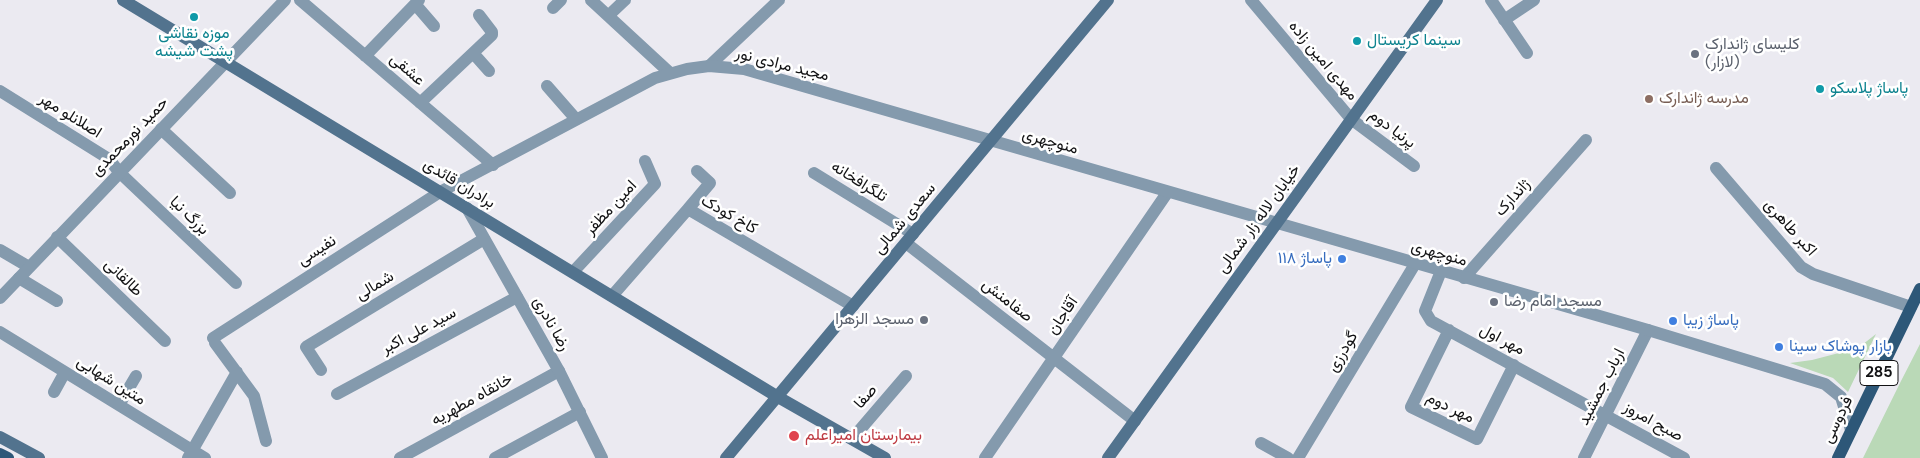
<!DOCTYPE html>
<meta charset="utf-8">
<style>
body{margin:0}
canvas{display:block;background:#ebeaf1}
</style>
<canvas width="1920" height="458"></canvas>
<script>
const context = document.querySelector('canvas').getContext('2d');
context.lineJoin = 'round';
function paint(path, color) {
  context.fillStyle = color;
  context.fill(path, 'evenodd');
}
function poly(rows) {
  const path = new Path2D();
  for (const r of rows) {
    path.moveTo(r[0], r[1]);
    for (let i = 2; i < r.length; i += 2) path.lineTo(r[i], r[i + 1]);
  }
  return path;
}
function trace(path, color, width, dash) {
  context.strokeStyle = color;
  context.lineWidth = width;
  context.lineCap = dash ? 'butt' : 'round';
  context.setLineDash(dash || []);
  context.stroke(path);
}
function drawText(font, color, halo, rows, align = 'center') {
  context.font = font + ' "DM Sans",Vazirmatn,sans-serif';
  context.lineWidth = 5;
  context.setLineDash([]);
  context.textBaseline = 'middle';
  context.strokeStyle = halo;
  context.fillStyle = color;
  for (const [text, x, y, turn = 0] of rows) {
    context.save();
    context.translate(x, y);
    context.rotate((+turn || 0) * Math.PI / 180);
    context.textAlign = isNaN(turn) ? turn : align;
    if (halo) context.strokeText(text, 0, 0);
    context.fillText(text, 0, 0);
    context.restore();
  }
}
paint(poly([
 [1876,334,1848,392,1833,378,1790,363,1812,360,1858,348],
 [1920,344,1920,458,1863,458,1901,381]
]), '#bad9b7');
trace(poly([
 [300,0,493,165],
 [591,0,670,73],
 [1251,0,1351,119,1414,166],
 [1491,0,1527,53],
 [415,4,434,26],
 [553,8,561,0],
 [608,16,625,0],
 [1504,20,1534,0],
 [473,53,489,71],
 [365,56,419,0],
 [709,66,779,0],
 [547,86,575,118],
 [0,91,109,159,119,172,236,283],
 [420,103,492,35,492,32,479,15],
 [161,129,230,193],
 [1716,168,1801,267,1813,274,1911,307],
 [814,173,913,234],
 [688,209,710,183,697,171],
 [57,237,165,341],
 [906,243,1135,421],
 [0,250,29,267],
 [1441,271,1425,311,1431,321,1684,458],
 [573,272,655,184,645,161],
 [19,278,57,301],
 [1464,278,1586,140],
 [612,296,688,209,853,306],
 [1449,330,1411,407,1477,439,1514,365],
 [0,332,205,458],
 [213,338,440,192],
 [215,343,254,396,266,441],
 [321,370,306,347,484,239],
 [54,392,65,372],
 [337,394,517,297],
 [119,405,136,376],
 [852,439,906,376],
 [1261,443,1288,458],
 [188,458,237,372],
 [400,458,559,371],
 [495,458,580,412],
 [985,458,1167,193],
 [1298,458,1415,264],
 [1584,458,1648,330]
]), '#849aad', 12);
trace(poly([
 [440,192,655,78,687,69,709,66,744,69,1648,330,1825,384,1841,397,1851,430],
 [467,208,559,371,602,458],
 [0,298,285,0]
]), '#849aad', 12);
trace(poly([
 [123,0,778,397,885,458],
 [0,437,39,458],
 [726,458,1108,0],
 [1108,458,1437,0]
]), '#52738e', 12);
trace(poly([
 [0,454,8,458],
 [1838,458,1920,289]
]), '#2d5778', 12);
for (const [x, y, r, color] of [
 [194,17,5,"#0f9aa8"],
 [1357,41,5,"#0f9aa8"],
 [1695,54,5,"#6b7280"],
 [1820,89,5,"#0f9aa8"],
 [1649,99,5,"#8d6e63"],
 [1342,259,5,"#3f7fe0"],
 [1494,302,5,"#6b7280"],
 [924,320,5,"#6b7280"],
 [1673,321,5,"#3f7fe0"],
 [1779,347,5,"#3f7fe0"],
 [794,436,6,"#e0444e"]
]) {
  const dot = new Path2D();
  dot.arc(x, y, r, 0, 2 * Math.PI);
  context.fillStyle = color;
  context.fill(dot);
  trace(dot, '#fff', 2);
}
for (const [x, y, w] of [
 [1879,373,38]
]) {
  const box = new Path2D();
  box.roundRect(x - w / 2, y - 12.5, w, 25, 4);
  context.fillStyle = '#fff';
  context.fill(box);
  trace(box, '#121214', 1);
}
drawText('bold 15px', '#121214', null, [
 ["285",1879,373]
]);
drawText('16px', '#0d838f', '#fff', [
 ["موزه نقاشی",194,34,"center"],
 ["پشت شیشه",194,52,"center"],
 ["سینما کریستال",1367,41],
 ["پاساژ پلاسکو",1830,89]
], 'left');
drawText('16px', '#5b616d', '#fff', [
 ["کلیسای ژاندارک",1705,45],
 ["(لازار)",1705,63],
 ["مسجد امام رضا",1504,302],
 ["مسجد الزهرا",914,320,"right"]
], 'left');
drawText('16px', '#121214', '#fff', [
 ["مهدی امین زاده",1323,61,50],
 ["مجید مرادی نور",782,65,14],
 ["عشقی",407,70,41],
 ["اصلانلو مهر",70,116,32],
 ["پرنیا دوم",1392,129,37],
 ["حمید نورمحمدی",130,137,-46],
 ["منوچهری",1050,142,16],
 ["تلگرافخانه",859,182,32],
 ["برادران قائدی",459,184,31],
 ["ژاندارک",1513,198,-48],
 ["امین مظفر",611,208,-47],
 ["کاخ کودک",729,215,30],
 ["بزرگ نیا",189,216,44],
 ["سعدی شمالی",905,219,-50],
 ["خیابان لاله زار شمالی",1259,219,-54],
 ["اکبر طاهری",1790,228,48],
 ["نفیسی",317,251,-33],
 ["منوچهری",1439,254,16],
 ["طالقانی",123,278,44],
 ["شمالی",375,286,-31],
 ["صفامنش",1007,301,38],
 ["آقاجان",1063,316,-56],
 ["رضا نادری",551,324,61],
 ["سید علی اکبر",419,331,-28],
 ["مهر اول",1502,340,28],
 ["گودرزی",1343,352,-59],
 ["متین شهابی",111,381,32],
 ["ارباب جمشید",1602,387,-63],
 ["صفا",866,397,-49],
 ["خانقاه مطهریه",472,400,-29],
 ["مهر دوم",1450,408,26],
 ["فردوسی",1838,420,-64],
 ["صبح امروز",1653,422,29]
]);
drawText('16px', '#785e54', '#fff', [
 ["مدرسه ژاندارک",1659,99]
], 'left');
drawText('16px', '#366cbe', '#fff', [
 ["پاساژ ۱۱۸",1332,259,"right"],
 ["پاساژ زیبا",1683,321],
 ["بازار پوشاک سینا",1789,347]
], 'left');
drawText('16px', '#be3a42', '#fff', [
 ["بیمارستان امیراعلم",805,436]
], 'left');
</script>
